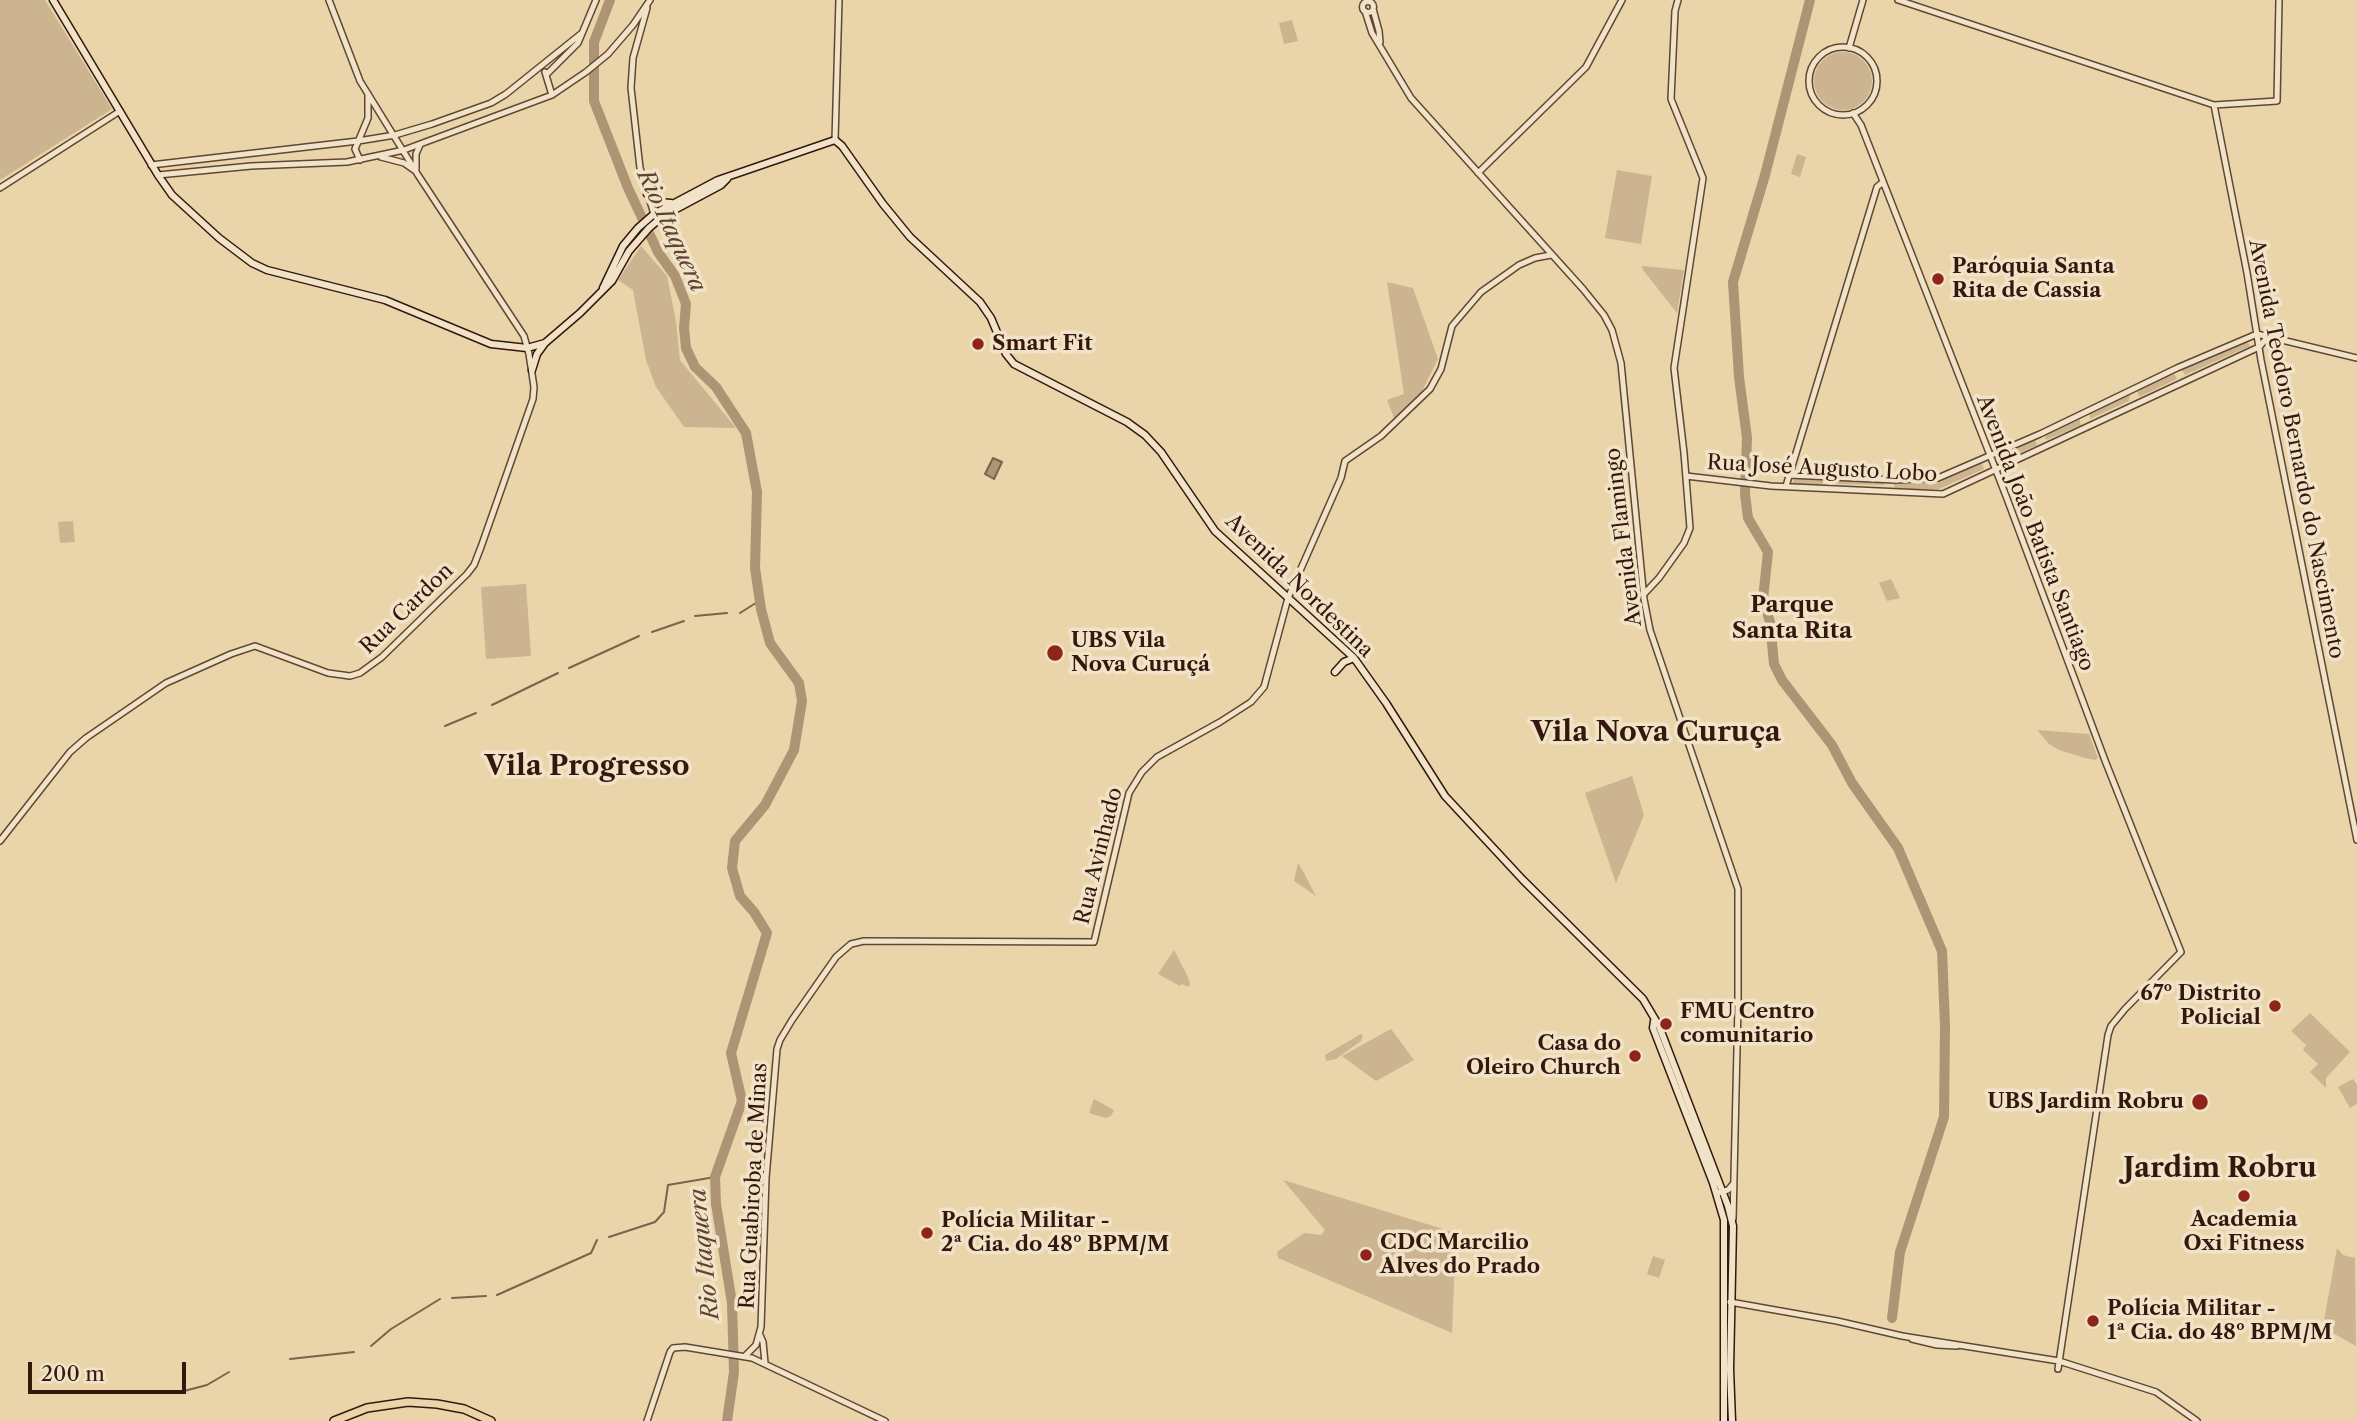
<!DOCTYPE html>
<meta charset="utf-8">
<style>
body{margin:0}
#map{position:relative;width:2357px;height:1421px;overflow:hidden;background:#ead4aa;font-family:"Libre Caslon Text",serif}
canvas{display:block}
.scale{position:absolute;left:28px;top:1362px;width:158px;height:32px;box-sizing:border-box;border:4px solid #35170d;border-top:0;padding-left:9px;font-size:21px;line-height:24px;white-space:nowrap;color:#35170d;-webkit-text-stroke:5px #f1e3c8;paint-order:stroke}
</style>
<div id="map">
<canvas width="2357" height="1421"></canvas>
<div class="scale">200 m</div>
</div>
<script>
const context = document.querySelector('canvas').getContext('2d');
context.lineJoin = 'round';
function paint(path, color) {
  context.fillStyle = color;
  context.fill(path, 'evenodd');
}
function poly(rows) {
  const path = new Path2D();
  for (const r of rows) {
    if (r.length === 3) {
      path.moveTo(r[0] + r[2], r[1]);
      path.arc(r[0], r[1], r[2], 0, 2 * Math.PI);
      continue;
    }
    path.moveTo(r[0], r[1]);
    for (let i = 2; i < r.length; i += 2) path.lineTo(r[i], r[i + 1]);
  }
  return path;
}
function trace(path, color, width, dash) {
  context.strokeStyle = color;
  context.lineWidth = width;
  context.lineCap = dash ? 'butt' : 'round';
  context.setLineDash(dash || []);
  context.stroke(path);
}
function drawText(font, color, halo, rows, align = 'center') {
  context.font = font + ' "Libre Caslon Text",serif';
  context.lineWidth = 7;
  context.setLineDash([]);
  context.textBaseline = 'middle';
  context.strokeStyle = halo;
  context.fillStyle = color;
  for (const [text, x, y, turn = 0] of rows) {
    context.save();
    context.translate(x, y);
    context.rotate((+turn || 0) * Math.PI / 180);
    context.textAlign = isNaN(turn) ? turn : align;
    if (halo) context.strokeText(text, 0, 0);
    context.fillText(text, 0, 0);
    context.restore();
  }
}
paint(poly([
 [0,0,45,0,112,109,0,180],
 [1292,20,1298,41,1284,44,1279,23],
 [1843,81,29],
 [1797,154,1806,157,1800,177,1791,174],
 [1617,170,1652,176,1641,244,1605,238],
 [641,246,667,276,676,321,680,360,736,428,684,427,656,387,646,360,633,290,618,280],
 [1642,266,1684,270,1677,313,1643,270],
 [1387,282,1413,288,1438,359,1422,391,1394,418,1387,400,1404,394],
 [2246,340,2250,346,2185,375,2182,370],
 [2174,373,2177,379,2139,397,2137,389],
 [2126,395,2130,395,2129,401,2090,419,2089,411],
 [2079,418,2081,425,2046,440,2044,433],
 [2035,439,2037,445,1997,463,1995,456],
 [1981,462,1984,469,1939,489,1897,490,1894,486,1894,482,1936,483],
 [1795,477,1821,478,1823,483,1820,486,1792,484],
 [1833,478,1882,480,1884,485,1833,484,1830,481],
 [73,521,75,542,60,543,58,522],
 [1891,579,1900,598,1887,601,1879,583],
 [526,584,531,656,486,659,481,587],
 [2037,730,2089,734,2098,758,2095,760,2085,758,2059,750,2049,744],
 [1632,776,1644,815,1616,883,1585,793],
 [1298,863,1304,873,1316,896,1294,881],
 [1174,950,1187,975,1190,984,1188,987,1182,984,1180,986,1158,974],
 [2310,1013,2350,1052,2326,1078,2326,1088,2310,1072,2318,1064,2303,1050,2306,1045,2291,1031],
 [1391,1029,1414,1060,1376,1081,1342,1056],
 [1361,1034,1363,1035,1361,1041,1336,1059,1326,1061,1325,1055],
 [2353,1079,2357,1085,2357,1104,2350,1108,2338,1087],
 [1094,1099,1114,1110,1111,1116,1105,1118,1089,1113],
 [1283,1180,1456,1233,1452,1333,1278,1258,1277,1252,1304,1233,1321,1235,1325,1230],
 [2337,1248,2343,1255,2355,1258,2356,1346,2331,1332,2322,1332],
 [1653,1256,1665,1260,1659,1278,1647,1274]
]), '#cbb48f');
const water = poly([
 [993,458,1002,462,994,479,985,474,993,458]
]);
paint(water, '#ac9475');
trace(water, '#7c624b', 2);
trace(poly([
 [740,613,759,601],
 [695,616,727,613],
 [652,632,684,621],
 [569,668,639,636],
 [492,705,558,673],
 [445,726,476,713],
 [609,1237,655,1222,664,1212,668,1185,715,1177],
 [497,1295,591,1253,597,1240],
 [452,1298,486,1296],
 [371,1346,391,1329,440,1299],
 [290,1359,354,1352],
 [184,1391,207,1385,229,1372]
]), '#7c624b', 2);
trace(poly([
 [610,0,594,42,594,101,628,188,658,252,675,276,686,304,684,328,686,348,695,367,716,387,746,433,757,492,755,568,761,609,770,643,799,683,802,701,794,750,765,805,735,841,732,868,740,896,754,912,767,933,731,1053,742,1101,715,1177,716,1204,732,1303,734,1372,727,1421],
 [1810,0,1765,175,1733,282,1739,377,1747,438,1745,494,1748,518,1768,552,1763,599,1770,622,1774,664,1782,680,1832,745,1852,783,1898,848,1942,951,1945,1026,1944,1117,1900,1252,1892,1318]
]), '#ac9475', 10);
const tertiary = poly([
 [1898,0,2214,105,2277,101,2279,0],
 [1368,7,5.5],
 [647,8,633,58,631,88,640,168,654,214],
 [1373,9,1379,31,1380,42],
 [1365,11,1372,33,1411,98,1583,289,1604,315,1612,330,1621,363,1644,599,1650,630,1738,889,1738,1006,1733,1219],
 [1843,81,34],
 [1849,48,1863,0],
 [545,72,552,95],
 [546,75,578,43,596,0],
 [2214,105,2247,273,2261,360,2357,840],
 [1853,113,1861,125,2006,496,2106,763,2181,952,2125,1009,2111,1026,2108,1035,2058,1369],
 [835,140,839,0],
 [381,157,404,163,414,170],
 [360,160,355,149,368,118,368,94],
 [151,165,358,141,395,135,432,124,491,103,506,94,582,33],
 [416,169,416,154,420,145],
 [1478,173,1586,67,1622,0],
 [158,175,251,166,347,162,404,150,552,95,586,72,608,54,633,25,650,0],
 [0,188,120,111],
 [1790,475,1895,480,1938,478,2040,434,2177,368,2257,334,2357,358],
 [1686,476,1771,486,1943,494,2259,347,2267,338],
 [1786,486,1877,187,1883,182],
 [1644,594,1659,578,1684,543,1690,528,1684,453,1674,368,1703,178,1671,99,1675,11,1678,0],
 [0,841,70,752,86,738,166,683,231,654,255,646,328,673,350,676,360,673,382,657,467,574,474,565,481,547,533,399,534,387,529,354,524,336,418,175,360,81,329,0],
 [1717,1193,1728,1190,1733,1184],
 [1730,1302,1837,1321,1902,1336],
 [760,1335,763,1342,765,1363],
 [1902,1336,2059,1361,2156,1392,2197,1421],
 [1912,1339,1937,1345,1957,1346],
 [745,1356,756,1345,761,1327,766,1178,777,1049,780,1040,792,1020,836,957,851,944,864,941,1094,942,1129,793,1142,772,1157,757,1220,722,1251,702,1264,687,1288,598,1341,478,1345,461,1381,436,1430,389,1441,369,1452,326,1481,292,1519,265,1535,258,1551,255],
 [647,1421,670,1352,673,1348,685,1347,752,1358,885,1421]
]);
const secondary = poly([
 [53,0,158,175,172,195,219,238,252,263,267,270,385,300,491,344,527,348,545,343,580,313,612,281,629,251,649,228,663,216,721,185,727,179],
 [647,194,657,202,671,203],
 [603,288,623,246,638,228,654,214,718,180,835,140,842,146,883,204,910,237,980,302,991,318,1006,354,1014,364,1127,422,1145,435,1161,452,1215,531,1354,658,1386,703,1445,796,1523,880,1643,999,1659,1026,1728,1206,1733,1226,1730,1369,1732,1421],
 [532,370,537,354,545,343],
 [1335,672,1344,662,1354,658],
 [1654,1021,1653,1028,1713,1183,1724,1220,1724,1421]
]);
const primary = poly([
 [334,1421,367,1408,408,1402,437,1404,464,1409,491,1421]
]);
trace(tertiary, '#624634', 8);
trace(secondary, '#35170d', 9);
trace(primary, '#35170d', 10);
trace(tertiary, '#f1e3c8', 5);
trace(secondary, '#f1e3c8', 6);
trace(primary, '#ead4aa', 7);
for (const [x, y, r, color] of [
 [1938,279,7,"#8f2418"],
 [978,344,7,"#8f2418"],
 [1055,653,9,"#8f2418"],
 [2275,1006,7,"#8f2418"],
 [1666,1024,7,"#8f2418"],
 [1635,1056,7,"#8f2418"],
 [2200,1102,9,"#8f2418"],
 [2244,1196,7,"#8f2418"],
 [927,1233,7,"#8f2418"],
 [1366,1255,7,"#8f2418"],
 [2093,1321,7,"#8f2418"]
]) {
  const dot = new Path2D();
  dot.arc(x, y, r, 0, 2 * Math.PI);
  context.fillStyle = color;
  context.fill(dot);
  trace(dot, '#f1e3c8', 2.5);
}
drawText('bold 21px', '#35170d', '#f1e3c8', [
 ["Paróquia Santa",1952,267],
 ["Rita de Cassia",1952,291],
 ["Smart Fit",992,344],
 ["UBS Vila",1071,641],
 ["Nova Curuçá",1071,665],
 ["67º Distrito",2261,994,"right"],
 ["Policial",2261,1018,"right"],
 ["FMU Centro",1680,1012],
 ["comunitario",1680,1036],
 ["Casa do",1621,1044,"right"],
 ["Oleiro Church",1621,1068,"right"],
 ["UBS Jardim Robru",2184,1102,"right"],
 ["Academia",2244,1220,"center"],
 ["Oxi Fitness",2244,1244,"center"],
 ["Polícia Militar -",941,1221],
 ["2ª Cia. do 48º BPM/M",941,1245],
 ["CDC Marcilio",1380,1243],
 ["Alves do Prado",1380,1267],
 ["Polícia Militar -",2107,1309],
 ["1ª Cia. do 48º BPM/M",2107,1333]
], 'left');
drawText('21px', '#35170d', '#f1e3c8', [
 ["Avenida Teodoro Bernardo do Nascimento",2296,449,79],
 ["Rua José Augusto Lobo",1822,469,3],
 ["Avenida João Batista Santiago",2035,533,69],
 ["Avenida Flamingo",1624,537,-97],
 ["Avenida Nordestina",1299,586,44],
 ["Rua Cardon",407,609,-44],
 ["Rua Avinhado",1099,856,-76],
 ["Rua Guabiroba de Minas",754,1186,-87]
]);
drawText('italic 23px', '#5f4331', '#f1e3c8', [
 ["Rio Itaquera",671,231,65],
 ["Rio Itaquera",705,1254,-96]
]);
drawText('bold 23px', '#35170d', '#f1e3c8', [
 ["Parque",1792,605],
 ["Santa Rita",1792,631]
]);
drawText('bold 28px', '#35170d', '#f1e3c8', [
 ["Vila Nova Curuça",1656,733],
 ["Vila Progresso",587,767],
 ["Jardim Robru",2220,1169]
]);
</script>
